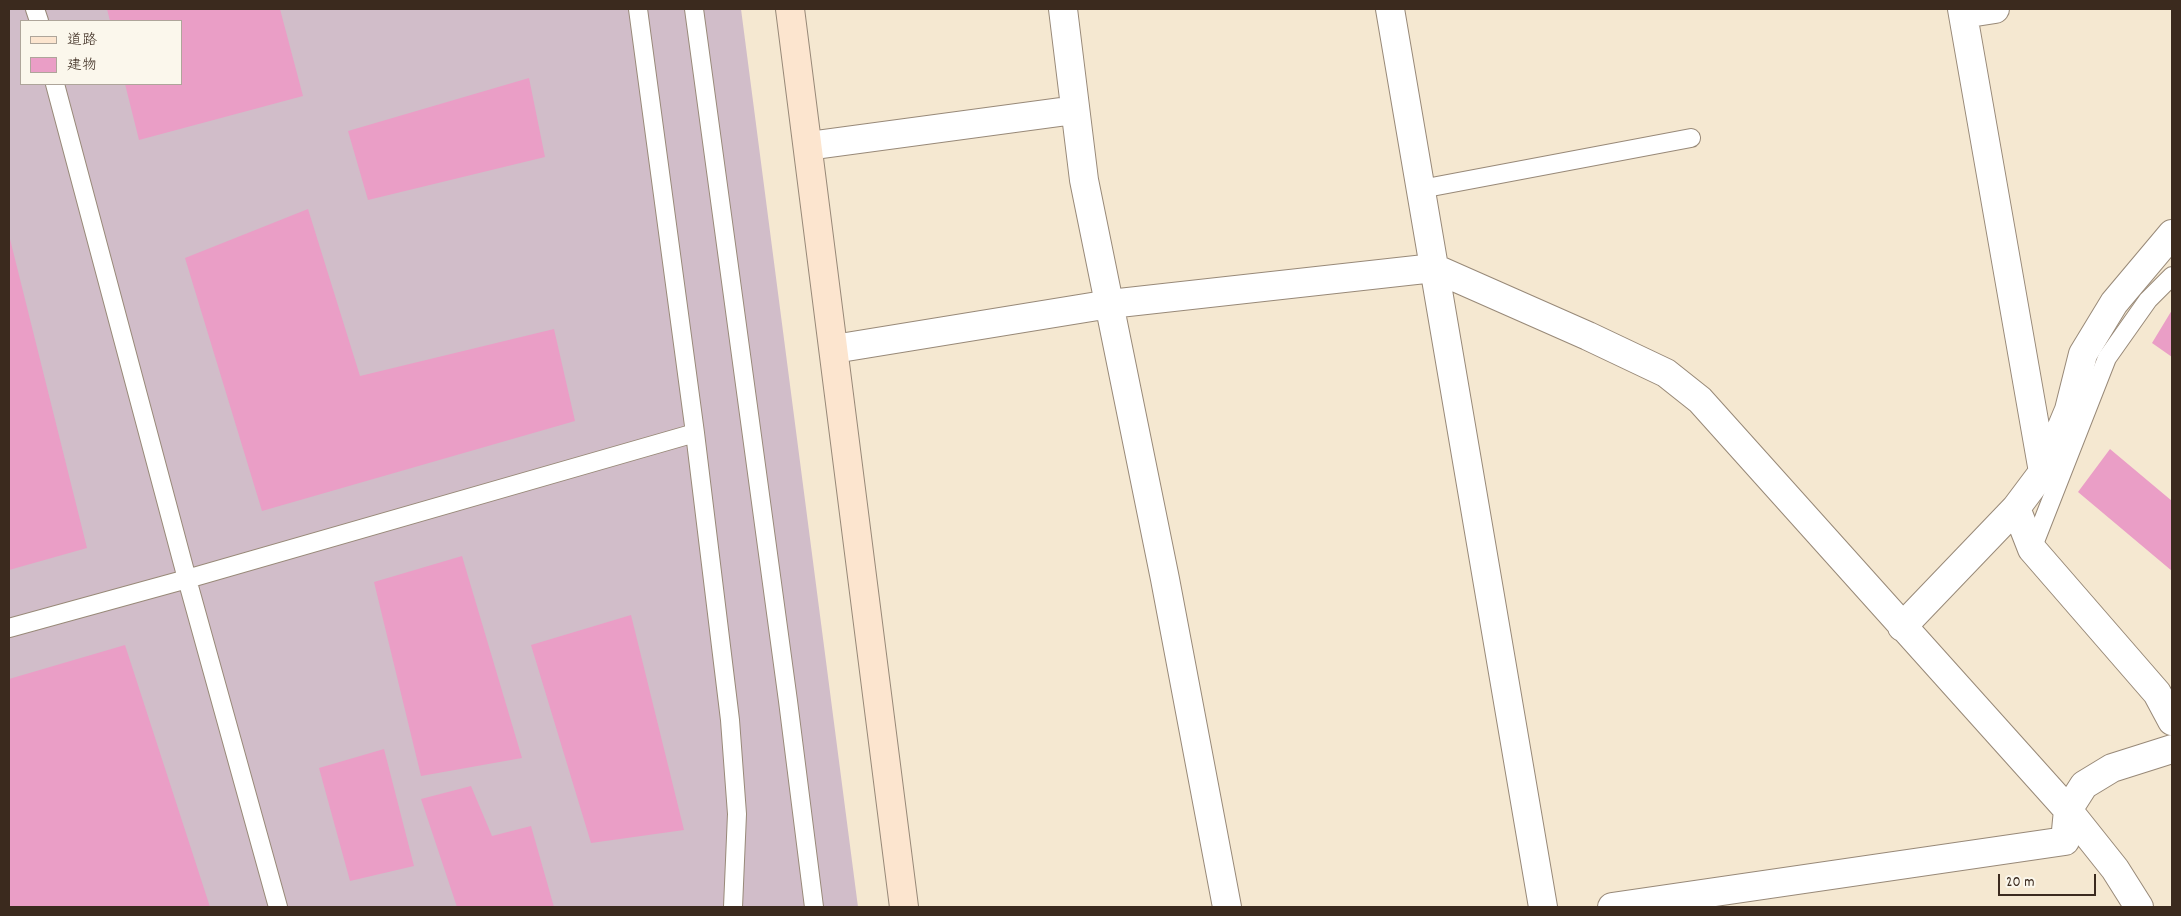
<!DOCTYPE html>
<meta charset="utf-8">
<style>
body{margin:0}
#map{position:relative;width:2181px;height:916px;overflow:hidden;background:#f5e8d1;font-family:Dekko,"Klee One",sans-serif}
canvas{display:block}
.frame{position:absolute;inset:0;border:10px solid #3b2a1e;pointer-events:none}
.legend{position:absolute;left:20px;top:20px;width:162px;height:65px;box-sizing:border-box;background:#fbf7ec;border:1px solid #aea59a;margin:0;padding:6px 9px;list-style:none;font-size:15px;color:#3b2a1e}
.legend li{display:flex;align-items:center;gap:10px;height:25px}
.legend b{width:25px;border:1px solid #aea59a}
.scale{position:absolute;left:1998px;top:874px;width:98px;height:22px;box-sizing:border-box;border:2px solid #3b2a1e;border-top:0;padding-left:6px;font-size:15px;line-height:18px;white-space:nowrap;color:#3b2a1e;-webkit-text-stroke:4px #fbf7ec;paint-order:stroke}
</style>
<div id="map">
<canvas width="2181" height="916"></canvas>
<div class="frame"></div>
<ul class="legend">
<li><b style="height:6px;background:#fce5cf"></b>道路</li>
<li><b style="height:14px;background:#ea9ec6"></b>建物</li>
</ul>
<div class="scale">20 m</div>
</div>
<script>
const context = document.querySelector('canvas').getContext('2d');
context.lineJoin = 'round';
function paint(path, color) {
  context.fillStyle = color;
  context.fill(path, 'evenodd');
}
function poly(rows) {
  const path = new Path2D();
  for (const r of rows) {
    path.moveTo(r[0], r[1]);
    for (let i = 2; i < r.length; i += 2) path.lineTo(r[i], r[i + 1]);
  }
  return path;
}
function trace(path, color, width, dash) {
  context.strokeStyle = color;
  context.lineWidth = width;
  context.lineCap = dash ? 'butt' : 'round';
  context.setLineDash(dash || []);
  context.stroke(path);
}
paint(poly([
 [9,9,741,9,858,907,9,907],
 [21,21,181,21,181,84,21,84]
]), '#d1bdc9');
paint(poly([
 [107,9,280,9,303,96,139,140,125,84,181,84,181,21,110,21],
 [529,78,545,157,368,200,348,131],
 [308,209,360,376,554,329,575,421,262,511,185,258],
 [9,235,87,548,9,570],
 [2172,310,2172,357,2152,343],
 [2110,449,2172,501,2172,571,2078,492],
 [462,556,522,758,421,776,374,582],
 [631,615,684,830,591,843,531,645],
 [125,645,210,907,9,907,9,679],
 [384,749,414,866,350,881,319,768],
 [471,786,492,836,531,826,554,907,457,907,421,799]
]), '#ea9ec6');
const lane = poly([
 [35,9,39,21],
 [638,9,695,433,730,720,737,814,733,907],
 [694,9,788,701,814,907],
 [55,84,187,579,278,907],
 [1421,189,1691,138],
 [2032,549,2107,358,2148,300,2172,276],
 [9,628,187,579,695,433]
]);
const street = poly([
 [1063,9,1084,180,1165,579,1227,907],
 [1390,9,1543,907],
 [1962,9,2043,472],
 [1963,14,1995,9],
 [808,146,1075,110],
 [834,349,1110,304,1434,268,1588,336,1666,373,1700,400,2068,810,2115,869,2139,907],
 [2016,508,2032,549,2157,693,2172,721],
 [1902,627,2016,508,2043,472,2069,410,2083,354,2114,303,2172,234],
 [1612,907,2065,841,2068,810,2084,785,2112,768,2172,749]
]);
const secondary = poly([
 [790,9,904,907]
]);
trace(lane, '#988978', 20);
trace(street, '#988978', 30);
trace(secondary, '#988978', 30);
trace(lane, '#fff', 18);
trace(street, '#fff', 28);
trace(secondary, '#fce5cf', 28);
</script>
